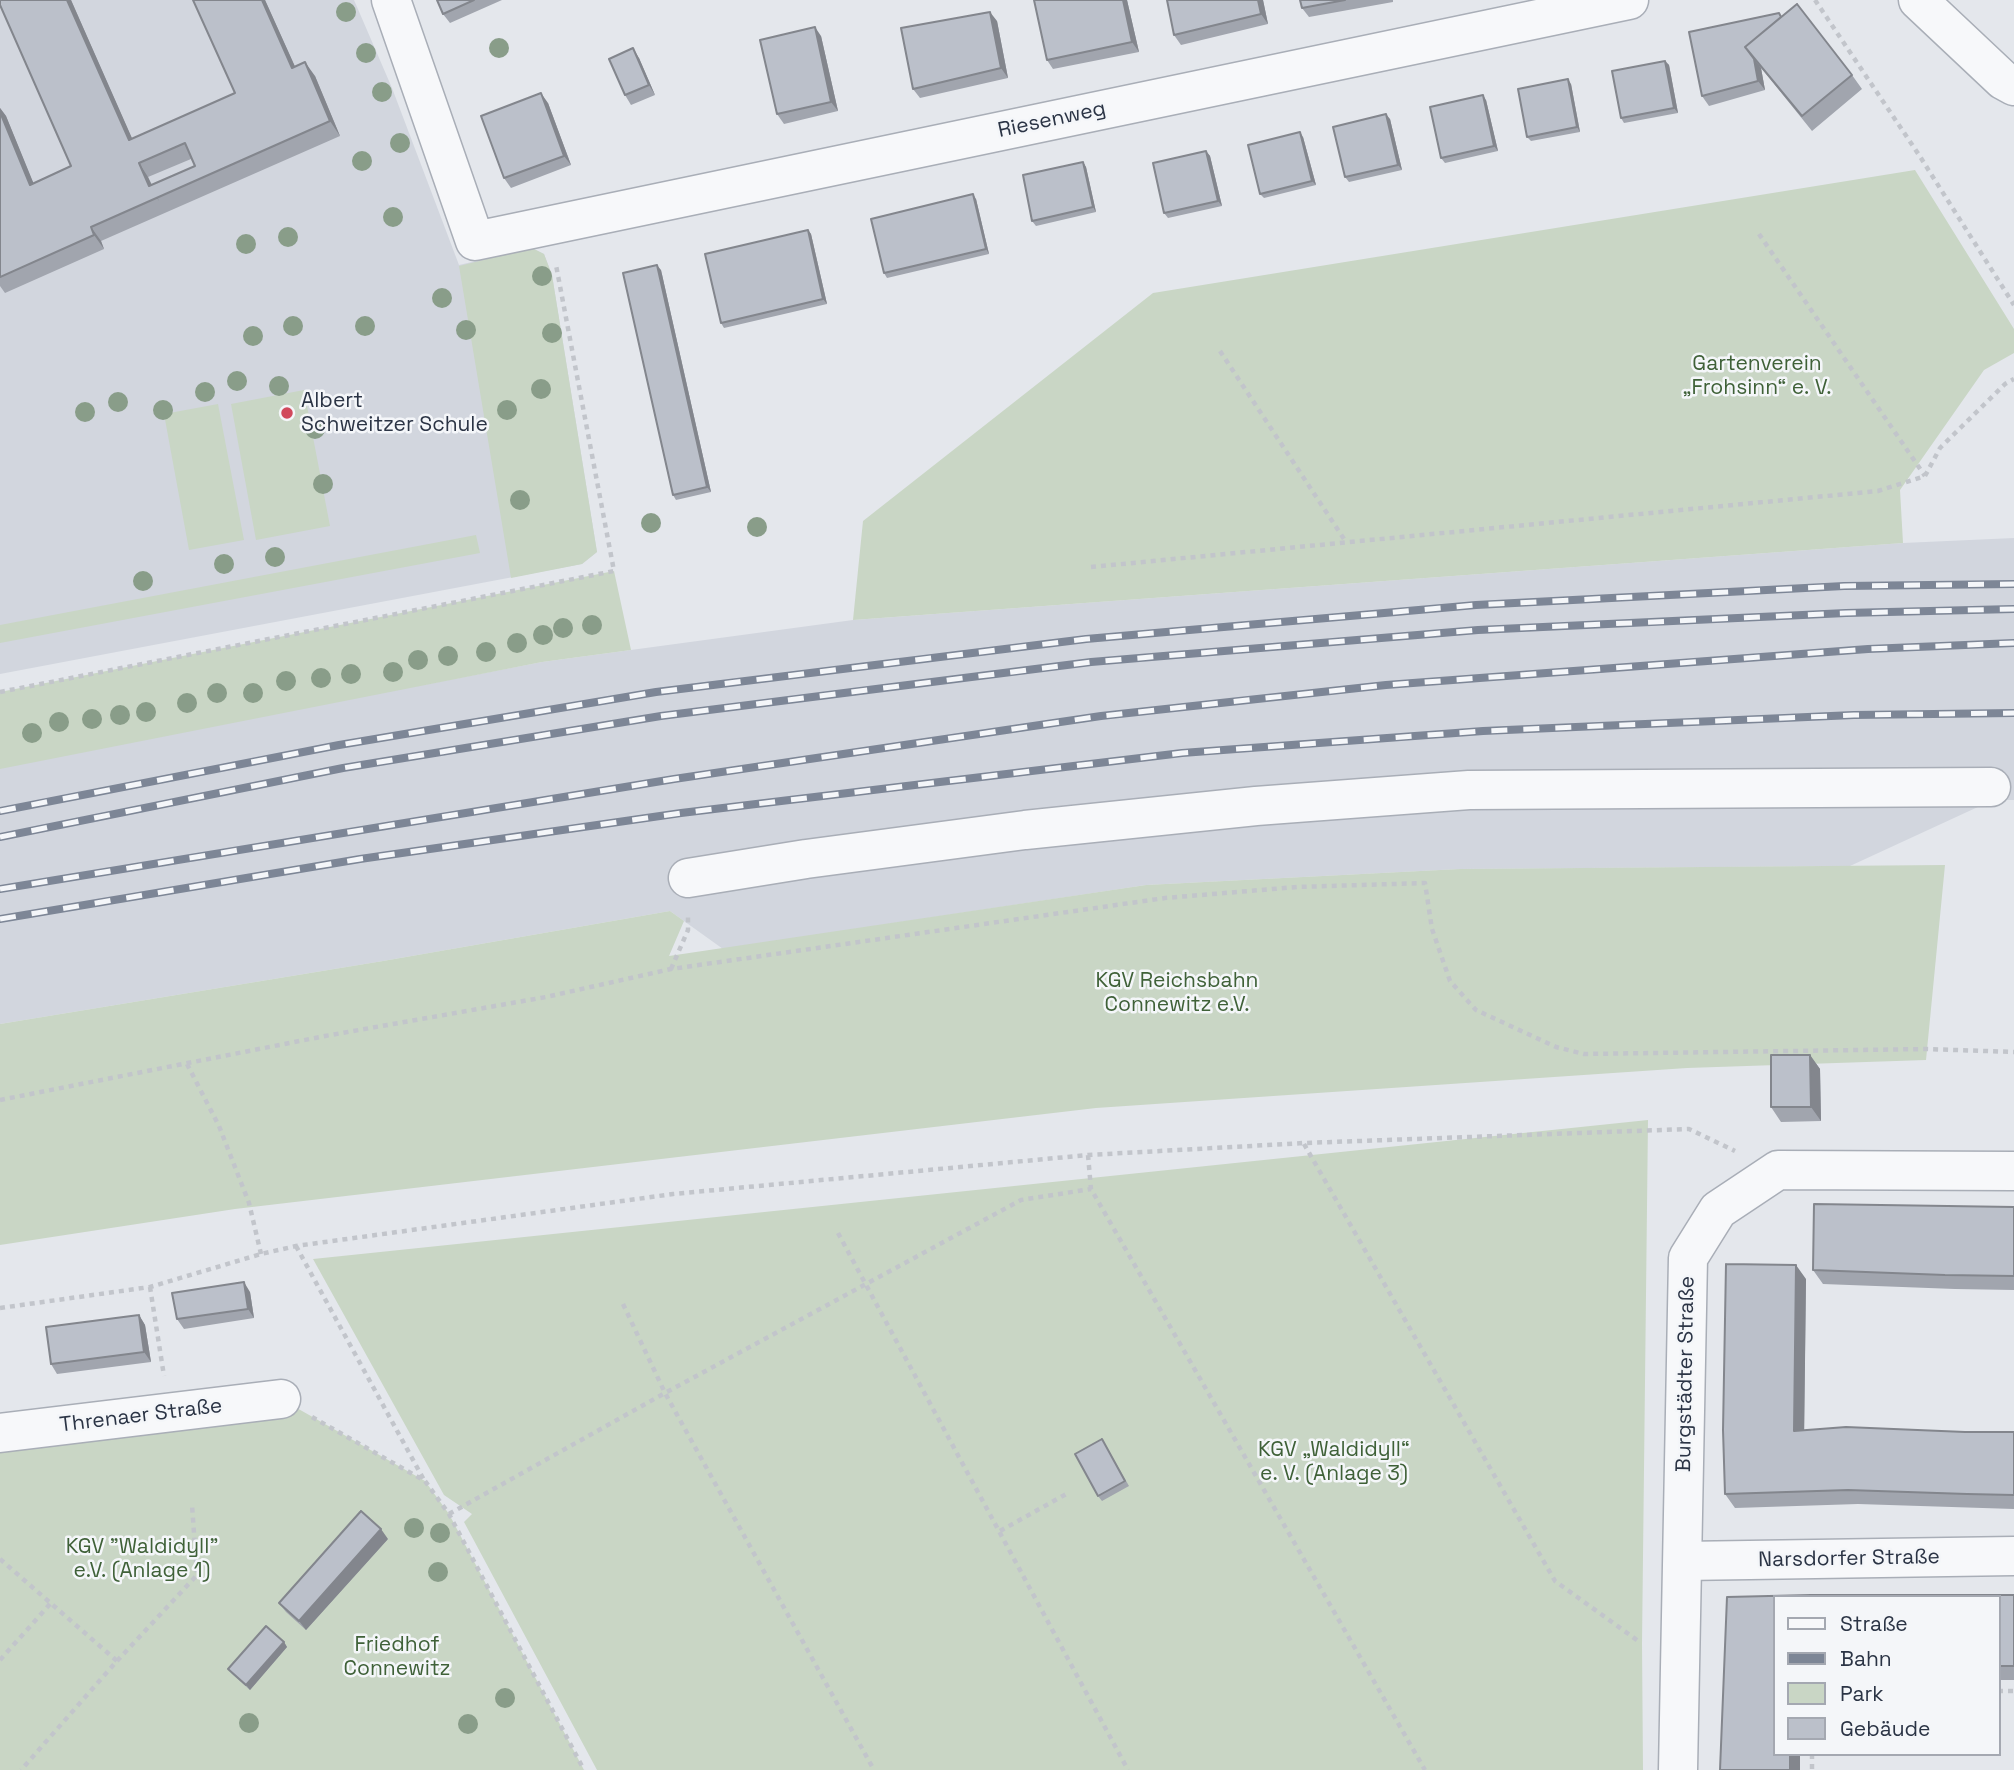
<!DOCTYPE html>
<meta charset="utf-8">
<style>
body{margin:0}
#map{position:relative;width:2014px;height:1770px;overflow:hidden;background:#e4e7ec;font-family:"Space Grotesk",sans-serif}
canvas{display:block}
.legend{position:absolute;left:1773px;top:1595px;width:228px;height:161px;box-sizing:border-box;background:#f4f6f9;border:2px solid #a4a8b1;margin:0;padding:9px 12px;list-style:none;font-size:21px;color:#2b3445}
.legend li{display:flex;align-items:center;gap:14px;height:35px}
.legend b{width:35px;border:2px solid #a4a8b1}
</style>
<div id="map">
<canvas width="2014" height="1770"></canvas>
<ul class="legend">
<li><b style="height:9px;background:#f7f8fa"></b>Straße</li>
<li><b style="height:9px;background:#7d8696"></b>Bahn</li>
<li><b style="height:19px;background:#c9d6c5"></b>Park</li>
<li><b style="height:19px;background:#bbc0ca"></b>Gebäude</li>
</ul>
</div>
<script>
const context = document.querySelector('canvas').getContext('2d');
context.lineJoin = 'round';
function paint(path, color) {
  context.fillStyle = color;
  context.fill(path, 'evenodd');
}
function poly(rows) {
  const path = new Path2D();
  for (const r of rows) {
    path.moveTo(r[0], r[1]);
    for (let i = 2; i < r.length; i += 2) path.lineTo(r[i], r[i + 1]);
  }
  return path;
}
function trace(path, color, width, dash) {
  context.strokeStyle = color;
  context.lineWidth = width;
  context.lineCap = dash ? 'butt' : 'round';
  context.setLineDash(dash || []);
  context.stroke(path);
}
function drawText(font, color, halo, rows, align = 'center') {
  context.font = font + ' "Space Grotesk",sans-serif';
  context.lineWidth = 5;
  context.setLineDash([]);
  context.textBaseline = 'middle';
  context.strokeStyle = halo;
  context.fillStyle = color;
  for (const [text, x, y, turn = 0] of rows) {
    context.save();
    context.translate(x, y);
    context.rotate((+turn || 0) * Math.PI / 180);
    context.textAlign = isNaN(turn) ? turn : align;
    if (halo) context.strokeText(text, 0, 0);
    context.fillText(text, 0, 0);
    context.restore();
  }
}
paint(poly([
 [0,0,354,0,392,88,459,265,532,248,544,254,552,275,597,552,582,564,0,674],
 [2014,538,2014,800,1993,800,1850,866,1460,869,1146,885,723,949,670,911,383,961,0,1024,0,766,542,662,853,620,1903,543]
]), '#d2d6de');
paint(poly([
 [1915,170,2014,329,2014,353,1984,370,1900,490,1903,543,853,620,863,521,1153,293],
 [532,248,544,254,552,275,597,552,582,564,511,578,459,266],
 [304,390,330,526,256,540,231,404],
 [218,404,244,540,189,550,164,414],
 [476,535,480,553,0,643,0,625],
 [614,571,631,650,542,662,0,769,0,692],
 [1945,865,1926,1060,1687,1068,1096,1108,235,1209,0,1245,0,1024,383,961,670,911,684,921,669,956,1146,885,1460,869],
 [1648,1120,1642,1643,1643,1770,597,1770,464,1522,472,1514,444,1495,313,1259],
 [281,1399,425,1481,449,1514,584,1770,0,1770,0,1433]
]), '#c9d6c5');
const minor = poly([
 [391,0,475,241,1629,0],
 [1918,0,2003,80,2014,86],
 [688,878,806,859,1025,830,1256,806,1469,790,1991,787],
 [0,1433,281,1399],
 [1683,1561,2014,1556],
 [1678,1770,1688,1258,1718,1210,1778,1170,2014,1171]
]);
trace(minor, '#a9aeb7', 41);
trace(poly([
 [1815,0,1919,155,2014,305],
 [1759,234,1925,476],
 [1220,351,1346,542],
 [1091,567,1878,491,1925,476,1940,448,2005,384,2014,379],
 [0,692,614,571,556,265],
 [671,969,688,930,688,917],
 [187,1064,219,1126,249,1203,261,1254],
 [0,1100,325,1036,546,997,671,969,1165,898,1297,887,1425,883,1432,929,1450,981,1476,1010,1556,1047,1584,1054,1927,1049,2014,1052],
 [1304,1144,1555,1581,1641,1643],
 [1088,1155,1091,1189,1425,1770],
 [838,1233,1128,1770],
 [296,1246,424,1480],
 [150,1287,164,1376],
 [623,1304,665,1393,874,1770],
 [0,1308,150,1287,261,1254,296,1246,673,1194,1088,1155,1304,1143,1689,1129,1735,1151],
 [312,1417,425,1481,449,1514,584,1770],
 [449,1514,665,1393,1021,1200,1091,1189],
 [1000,1531,1068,1493],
 [0,1559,117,1661,21,1770],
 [0,1660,51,1603],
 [117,1661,197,1575,192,1505],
 [1998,1691,2014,1691],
 [1812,1754,1812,1770]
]), '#c2c5cb', 4.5, [5, 5]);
trace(minor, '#f7f8fa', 38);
const rail = poly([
 [0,811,339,745,656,692,1086,639,1476,605,1844,586,2014,584],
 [0,837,343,768,661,716,1091,662,1478,630,1846,613,2014,609],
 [0,889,674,779,1101,716,1386,685,1868,649,2014,643],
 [0,919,360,859,681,813,1182,753,1483,731,1854,715,2014,713]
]);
trace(rail, '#7d8696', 8);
trace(rail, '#f4f6f9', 5, [16]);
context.fillStyle = '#899d89';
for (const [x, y] of [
 [346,12],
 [499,48],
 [366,53],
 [382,92],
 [400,143],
 [362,161],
 [393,217],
 [288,237],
 [246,244],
 [542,276],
 [442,298],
 [293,326],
 [365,326],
 [466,330],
 [552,333],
 [253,336],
 [237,381],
 [279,386],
 [541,389],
 [205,392],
 [118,402],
 [163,410],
 [507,410],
 [85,412],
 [315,429],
 [323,484],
 [520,500],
 [651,523],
 [757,527],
 [275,557],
 [224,564],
 [143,581],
 [592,625],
 [563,628],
 [543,635],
 [517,643],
 [486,652],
 [448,656],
 [418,660],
 [393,672],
 [351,674],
 [321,678],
 [286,681],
 [217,693],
 [253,693],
 [187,703],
 [146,712],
 [120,715],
 [92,719],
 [59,722],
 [32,733],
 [414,1528],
 [440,1533],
 [438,1572],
 [505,1698],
 [249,1723],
 [468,1724]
]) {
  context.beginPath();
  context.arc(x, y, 10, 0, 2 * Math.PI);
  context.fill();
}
paint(poly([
 [71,0,132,139,235,93,193,0,265,0,295,67,315,76,340,136,101,241,104,249,5,293,0,286,0,108,6,116,33,183,71,166],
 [191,159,195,166,152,185,148,177],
 [437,0,502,0,450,23,443,14],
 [1034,0,1127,0,1139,52,1053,69,1047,60],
 [1263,0,1268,24,1181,45,1174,35],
 [1300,0,1393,0,1393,2,1309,17,1302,8],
 [1781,17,1852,75,1862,89,1812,131,1758,64,1761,68,1765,90,1709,106,1702,96],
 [997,21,1008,78,920,98,913,89],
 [821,36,838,111,784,124,777,114],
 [639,58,655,95,631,105,625,95],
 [1665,61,1669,65,1678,113,1624,123,1621,118],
 [1571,84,1580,132,1531,141,1527,137],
 [1486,100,1498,151,1445,163,1441,158],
 [548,103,571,165,511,188,504,178],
 [1390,119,1402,170,1349,182,1345,177],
 [1303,137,1316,185,1264,198,1260,194],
 [1206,151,1210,156,1222,206,1168,218,1164,213],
 [1083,162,1086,167,1096,212,1036,226,1032,221],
 [976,199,989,254,887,278,884,273],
 [808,230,811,234,827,304,724,328,721,323],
 [661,270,711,492,676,500,673,495],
 [1810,1055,1820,1069,1821,1121,1781,1122,1771,1107],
 [2014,1207,2014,1290,1955,1289,1823,1284,1813,1270],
 [1806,1279,1804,1430,2014,1432,2014,1509,1858,1504,1735,1508,1725,1494],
 [250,1292,254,1318,184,1329,177,1319],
 [139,1315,145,1325,151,1362,57,1374,51,1364],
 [1105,1444,1129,1486,1102,1501,1098,1496],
 [388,1539,306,1630,286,1612,279,1603],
 [1811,1595,2014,1595,2014,1680,1998,1680,1998,1597,1774,1597,1774,1754,1800,1754,1800,1770,1720,1770,1727,1597],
 [284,1642,287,1647,250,1690,232,1674,228,1669]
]), '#a1a5ae');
paint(poly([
 [67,0,71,0,139,154,129,140],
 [262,0,265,0,302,82,292,68],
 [1123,0,1127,0,1139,52,1132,42],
 [1258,0,1263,0,1268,24,1261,14],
 [990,12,997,21,1008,78,1001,68],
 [815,27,821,36,838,111,831,102],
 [633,48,639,58,655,95,649,85],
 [1754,59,1761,68,1765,90,1758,81],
 [1665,61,1669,65,1678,113,1674,108],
 [305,62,315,76,340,136,330,121],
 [1568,79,1571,84,1580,132,1577,127],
 [541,93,548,103,571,165,564,156],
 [1483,95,1486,100,1498,151,1494,146],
 [0,108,6,116,40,199,30,185,0,112],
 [1386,114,1390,119,1402,170,1398,165],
 [1300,132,1303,137,1316,185,1312,181],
 [1206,151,1210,156,1222,206,1218,201],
 [1083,162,1086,167,1096,212,1093,207],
 [139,163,148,177,159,201,149,186],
 [973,194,976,199,989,254,986,249],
 [91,227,101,241,104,249,94,235],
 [808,230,811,234,827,304,823,299],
 [657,265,661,270,711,492,707,487],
 [1810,1055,1820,1069,1821,1121,1811,1107],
 [1796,1265,1806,1279,1804,1445,1794,1431],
 [244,1282,250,1292,254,1318,248,1309],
 [139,1315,145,1325,151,1362,144,1352],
 [381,1529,388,1539,306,1630,299,1621],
 [284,1642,287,1647,250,1690,246,1685],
 [1790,1754,1800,1754,1800,1770,1790,1770]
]), '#83868d');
const building = poly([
 [0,0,67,0,129,140,235,93,193,0,262,0,292,68,305,62,330,121,91,227,94,235,0,277,0,112,30,185,71,166,0,5,0,0],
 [185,143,195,166,149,186,139,163,185,143],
 [437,0,474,0,443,14,437,0],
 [1034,0,1123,0,1132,42,1047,60,1034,0],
 [1167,0,1258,0,1261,14,1174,35,1167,0],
 [1300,0,1345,0,1302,8,1300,0],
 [1797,4,1852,75,1802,116,1745,47,1797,4],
 [990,12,1001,68,913,89,901,28,990,12],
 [1779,13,1781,17,1745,47,1754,59,1758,81,1702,96,1689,32,1779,13],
 [815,27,831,102,777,114,760,40,815,27],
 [633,48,649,85,625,95,609,59,633,48],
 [1665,61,1674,108,1621,118,1612,71,1665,61],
 [1568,79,1577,127,1527,137,1518,89,1568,79],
 [541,93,564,156,504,178,481,116,541,93],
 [1483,95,1494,146,1441,158,1430,107,1483,95],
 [1386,114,1398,165,1345,177,1333,127,1386,114],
 [1300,132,1312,181,1260,194,1248,145,1300,132],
 [1206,151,1218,201,1164,213,1153,163,1206,151],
 [1083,162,1093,207,1032,221,1023,175,1083,162],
 [973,194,986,249,884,273,871,219,973,194],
 [808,230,823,299,721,323,705,254,808,230],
 [657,265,707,487,673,495,623,273,657,265],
 [1771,1055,1810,1055,1811,1107,1771,1107,1771,1055],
 [1814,1204,2014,1207,2014,1276,1945,1275,1813,1270,1814,1204],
 [1726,1264,1796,1265,1794,1431,1846,1427,1965,1432,2014,1432,2014,1495,1967,1494,1848,1490,1725,1494,1723,1430,1726,1264],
 [244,1282,248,1309,177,1319,172,1293,244,1282],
 [139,1315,144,1352,51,1364,46,1327,139,1315],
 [1102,1439,1125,1481,1098,1496,1075,1454,1102,1439],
 [361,1511,381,1529,299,1621,279,1603,361,1511],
 [1811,1595,2014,1595,2014,1666,1998,1666,1998,1597,1774,1597,1774,1754,1790,1754,1790,1770,1720,1770,1727,1597,1811,1595],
 [266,1626,284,1642,246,1685,228,1669,266,1626]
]);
paint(building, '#bbc0ca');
trace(building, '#83868d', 2);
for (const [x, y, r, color] of [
 [287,413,7,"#d1495b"]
]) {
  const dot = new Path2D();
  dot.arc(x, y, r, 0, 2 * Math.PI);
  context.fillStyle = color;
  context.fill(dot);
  trace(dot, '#f4f6f9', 2.5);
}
drawText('21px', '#2b3445', '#f4f6f9', [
 ["Riesenweg",1052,120,-12],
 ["Burgstädter Straße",1686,1374,-89],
 ["Threnaer Straße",141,1416,-7],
 ["Narsdorfer Straße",1849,1559,-1]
]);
drawText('21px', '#3f6138', '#f4f6f9', [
 ["Gartenverein",1757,364],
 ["„Frohsinn“ e. V.",1757,388],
 ["KGV Reichsbahn",1177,981],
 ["Connewitz e.V.",1177,1005],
 ["KGV „Waldidyll“",1334,1450],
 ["e. V. (Anlage 3)",1334,1474],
 ["KGV \"Waldidyll\"",142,1547],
 ["e.V. (Anlage 1)",142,1571],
 ["Friedhof",397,1645],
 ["Connewitz",397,1669]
]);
drawText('21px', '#2b3445', '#f4f6f9', [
 ["Albert",301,401],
 ["Schweitzer Schule",301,425]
], 'left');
</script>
